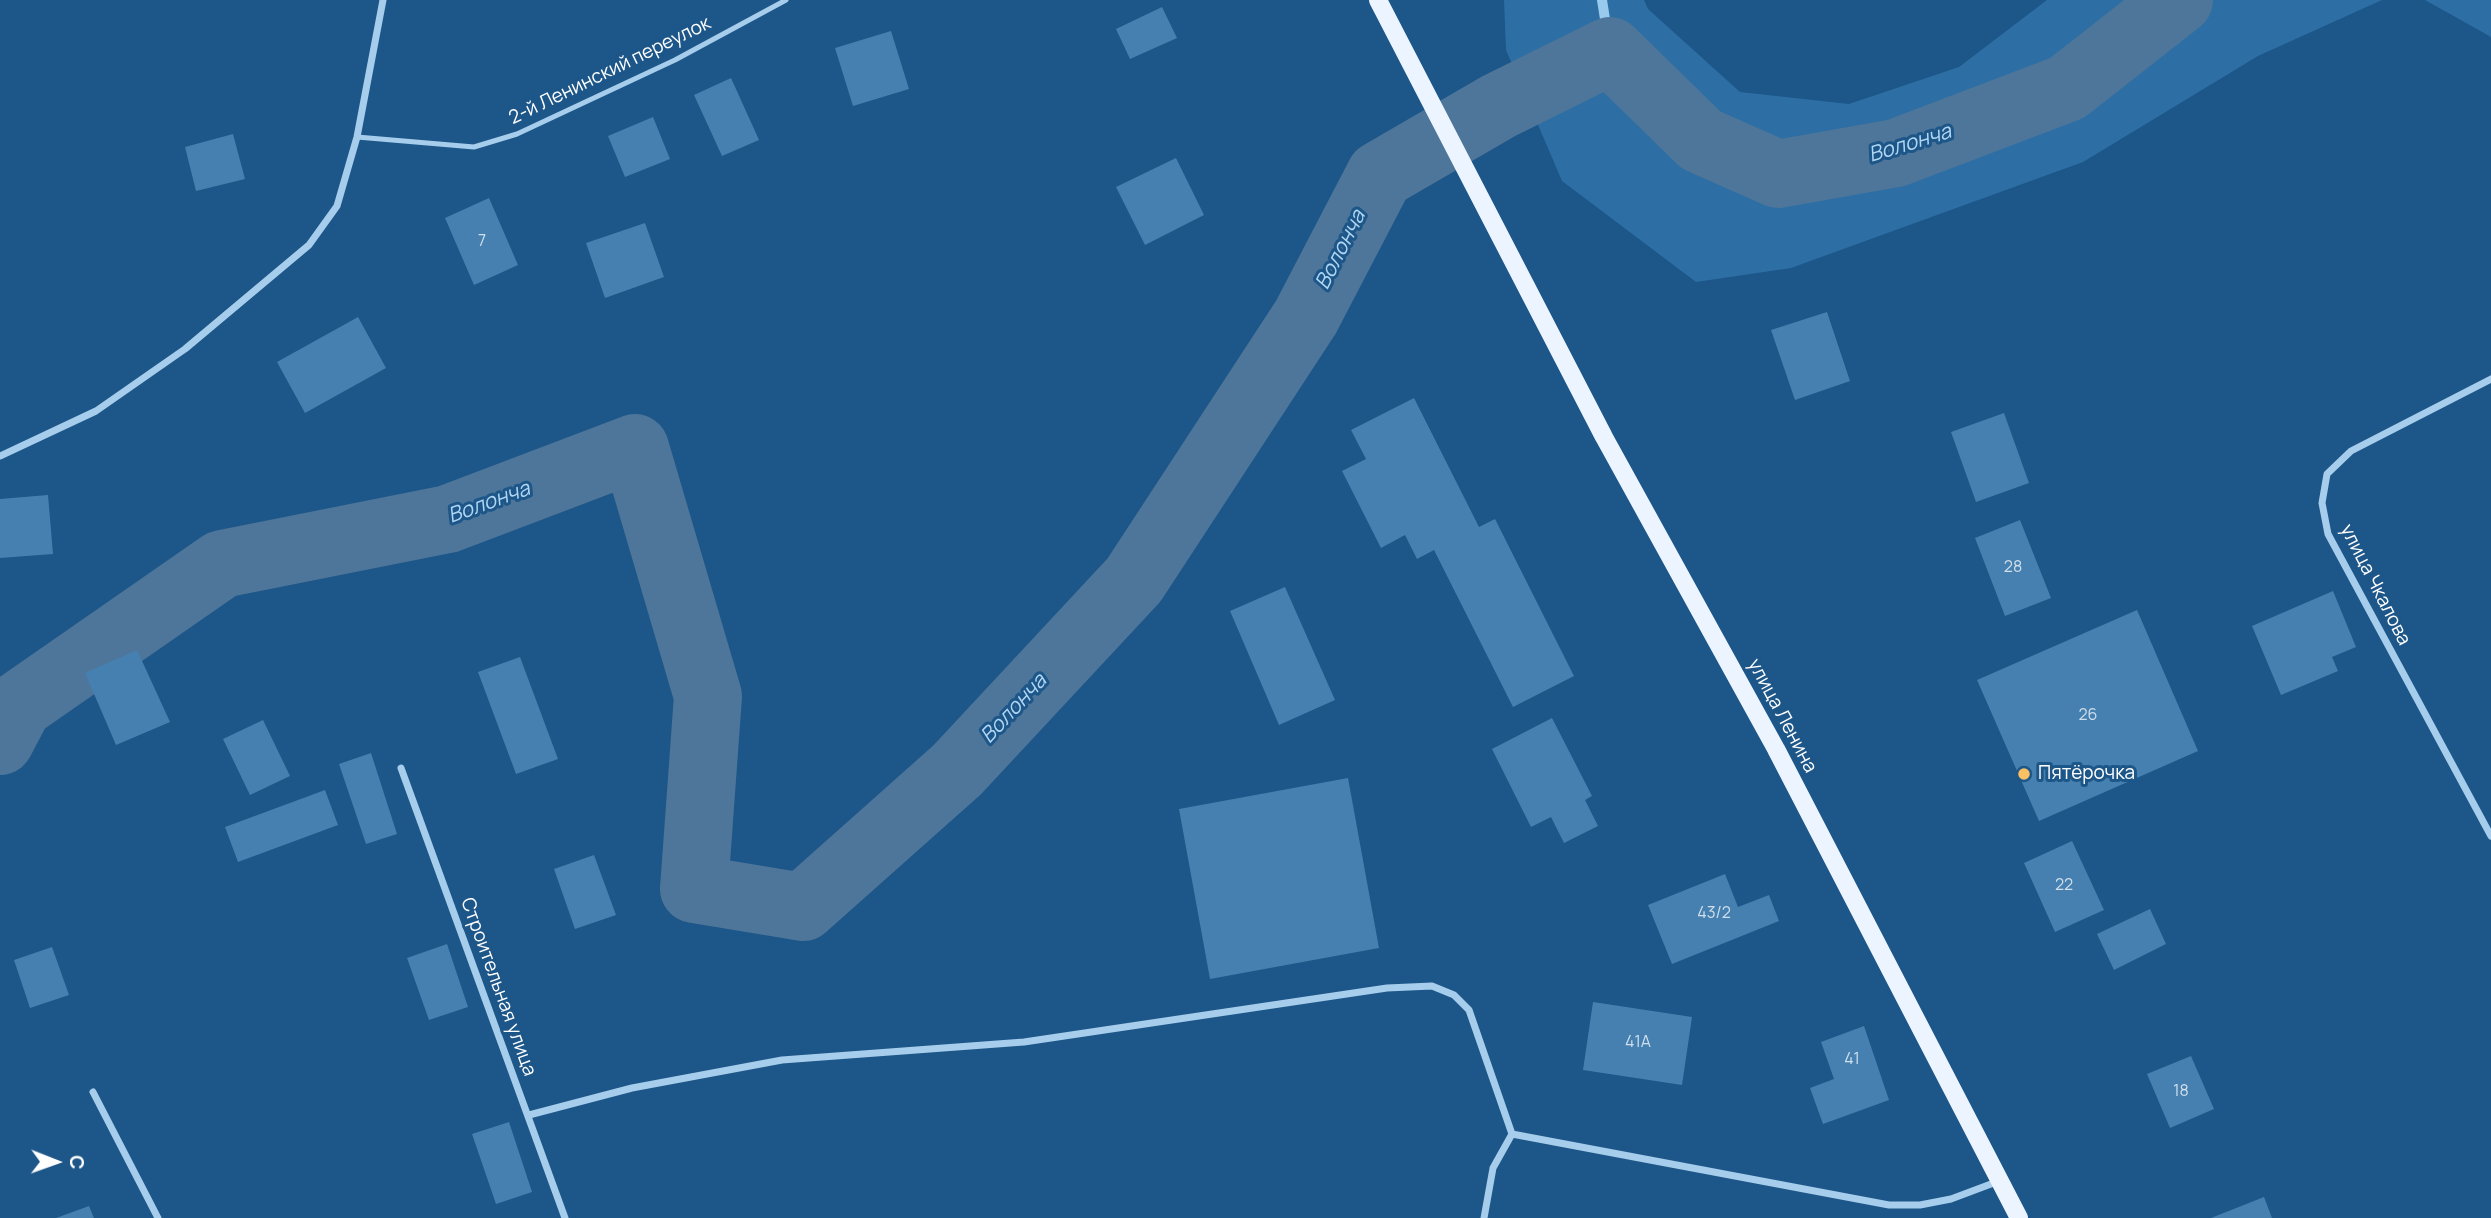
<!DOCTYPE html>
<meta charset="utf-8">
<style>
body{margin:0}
#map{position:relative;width:2491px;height:1218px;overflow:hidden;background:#1d5688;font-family:Manrope,sans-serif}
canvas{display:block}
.north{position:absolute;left:21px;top:1127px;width:70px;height:70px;-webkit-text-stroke:5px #1d5688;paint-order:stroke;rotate:91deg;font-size:19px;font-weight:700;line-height:28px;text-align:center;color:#fff}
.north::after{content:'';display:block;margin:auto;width:24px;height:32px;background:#fff;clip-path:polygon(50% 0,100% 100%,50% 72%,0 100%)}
</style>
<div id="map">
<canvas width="2491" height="1218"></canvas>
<div class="north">С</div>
</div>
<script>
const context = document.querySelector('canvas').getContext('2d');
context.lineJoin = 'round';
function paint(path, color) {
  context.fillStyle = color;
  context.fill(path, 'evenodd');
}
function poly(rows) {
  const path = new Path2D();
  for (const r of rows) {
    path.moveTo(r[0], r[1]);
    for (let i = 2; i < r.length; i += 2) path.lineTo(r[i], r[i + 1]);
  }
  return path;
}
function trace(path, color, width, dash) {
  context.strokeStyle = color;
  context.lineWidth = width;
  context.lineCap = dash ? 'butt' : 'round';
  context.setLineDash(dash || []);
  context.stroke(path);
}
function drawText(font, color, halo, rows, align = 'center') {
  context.font = font + ' Manrope,sans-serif';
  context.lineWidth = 6;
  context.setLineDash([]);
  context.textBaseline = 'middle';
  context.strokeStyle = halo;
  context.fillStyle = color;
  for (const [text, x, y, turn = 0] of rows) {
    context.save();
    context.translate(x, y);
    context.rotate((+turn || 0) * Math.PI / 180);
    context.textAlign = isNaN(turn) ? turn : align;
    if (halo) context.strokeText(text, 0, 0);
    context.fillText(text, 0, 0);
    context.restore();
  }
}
paint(poly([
 [1504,0,1644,0,1648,9,1740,92,1849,104,1959,67,2047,0,2382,0,2258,56,2083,162,1791,268,1696,282,1562,181,1506,50],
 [2425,0,2491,0,2491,37]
]), '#2d6fa4');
trace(poly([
 [1602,0,1610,51]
]), '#99c9ed', 10);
trace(poly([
 [0,741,19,705,222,564,448,519,635,448,708,696,694,889,803,907,957,770,1134,580,1306,317,1380,175,1499,106,1610,51,1701,140,1778,174,1896,153,2067,88,2179,0]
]), '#4d769a', 68);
paint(poly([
 [1162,7,1177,38,1130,59,1116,29],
 [891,31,909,89,853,106,835,48],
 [731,78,759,140,722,156,694,95],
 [653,117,670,159,625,177,608,136],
 [233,134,245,179,196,191,185,147],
 [1176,158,1204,215,1145,245,1116,187],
 [489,198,518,265,474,285,445,218],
 [645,223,664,277,605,298,586,243],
 [1827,312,1850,381,1795,400,1771,330],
 [358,317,386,368,305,413,277,362],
 [1414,398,1479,527,1495,519,1574,676,1513,707,1434,550,1417,559,1405,535,1381,548,1342,471,1366,459,1351,430],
 [2004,413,2029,483,1976,502,1951,432],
 [48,495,53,554,0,558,0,499],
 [2020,520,2051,598,2005,616,1975,538],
 [1285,587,1335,700,1279,725,1230,611],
 [2333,591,2356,647,2332,657,2338,671,2281,695,2252,626],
 [2137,610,2198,751,2039,821,1977,680],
 [137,650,170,722,116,745,85,673],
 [520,657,558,759,516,774,478,672],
 [1552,718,1592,796,1585,800,1598,826,1564,843,1551,817,1531,827,1492,749],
 [263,720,290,776,250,795,223,739],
 [371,753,397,834,366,844,339,764],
 [1348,778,1379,948,1210,979,1179,809],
 [325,790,338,825,238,862,225,827],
 [2072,841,2104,910,2055,932,2024,863],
 [594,855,616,915,575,929,554,869],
 [1725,874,1738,907,1769,895,1779,921,1672,964,1648,905],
 [2150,909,2166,944,2114,970,2097,934],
 [447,944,468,1007,429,1020,407,958],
 [52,947,69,995,30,1008,14,960],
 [1593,1002,1692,1017,1682,1085,1583,1070],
 [1864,1026,1889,1100,1823,1124,1810,1088,1834,1079,1821,1042],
 [2191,1056,2214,1109,2170,1128,2147,1074],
 [509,1122,532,1192,496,1204,472,1134],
 [2264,1197,2272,1218,2211,1218],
 [89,1206,94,1218,56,1218]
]), '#4580b0');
trace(poly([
 [357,137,474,147,517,134,675,60,786,0]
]), '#a6cdeb', 5);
trace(poly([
 [2491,379,2351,451,2327,474,2322,503,2328,534,2491,836],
 [0,456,96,411,185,349,309,245,337,206,357,137,383,0],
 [401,768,565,1218],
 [93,1092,158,1218],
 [529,1115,632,1088,782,1060,1024,1042,1387,988,1432,986,1454,995,1469,1010,1512,1134,1889,1205,1920,1205,1951,1199,1999,1181],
 [1484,1218,1493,1168,1512,1134]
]), '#a6cdeb', 7);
trace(poly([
 [1378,0,1604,437,1776,749,2019,1218]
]), '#ebf4ff', 18);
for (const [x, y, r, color] of [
 [2024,774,7,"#fbc064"]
]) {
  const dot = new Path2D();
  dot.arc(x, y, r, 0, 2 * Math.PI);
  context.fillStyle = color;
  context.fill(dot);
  trace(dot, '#1d5688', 2.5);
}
drawText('16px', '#d0dfeb', null, [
 ["7",482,242],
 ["28",2013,568],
 ["26",2088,716],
 ["22",2064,886],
 ["43/2",1714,914],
 ["41А",1638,1043],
 ["41",1852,1060],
 ["18",2181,1092]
]);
drawText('19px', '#fff', '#1d5688', [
 ["2-й Ленинский переулок",610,71,-26],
 ["улица Чкалова",2375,585,63],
 ["улица Ленина",1782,716,62],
 ["Строительная улица",498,987,70]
]);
drawText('19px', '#fff', '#1d5688', [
 ["Пятёрочка",2038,774]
], 'left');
drawText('italic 21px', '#b1d6f3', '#1d5688', [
 ["Волонча",1910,144,-17],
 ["Волонча",1341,250,-63],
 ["Волонча",489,503,-20],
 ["Волонча",1014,709,-47]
]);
</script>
